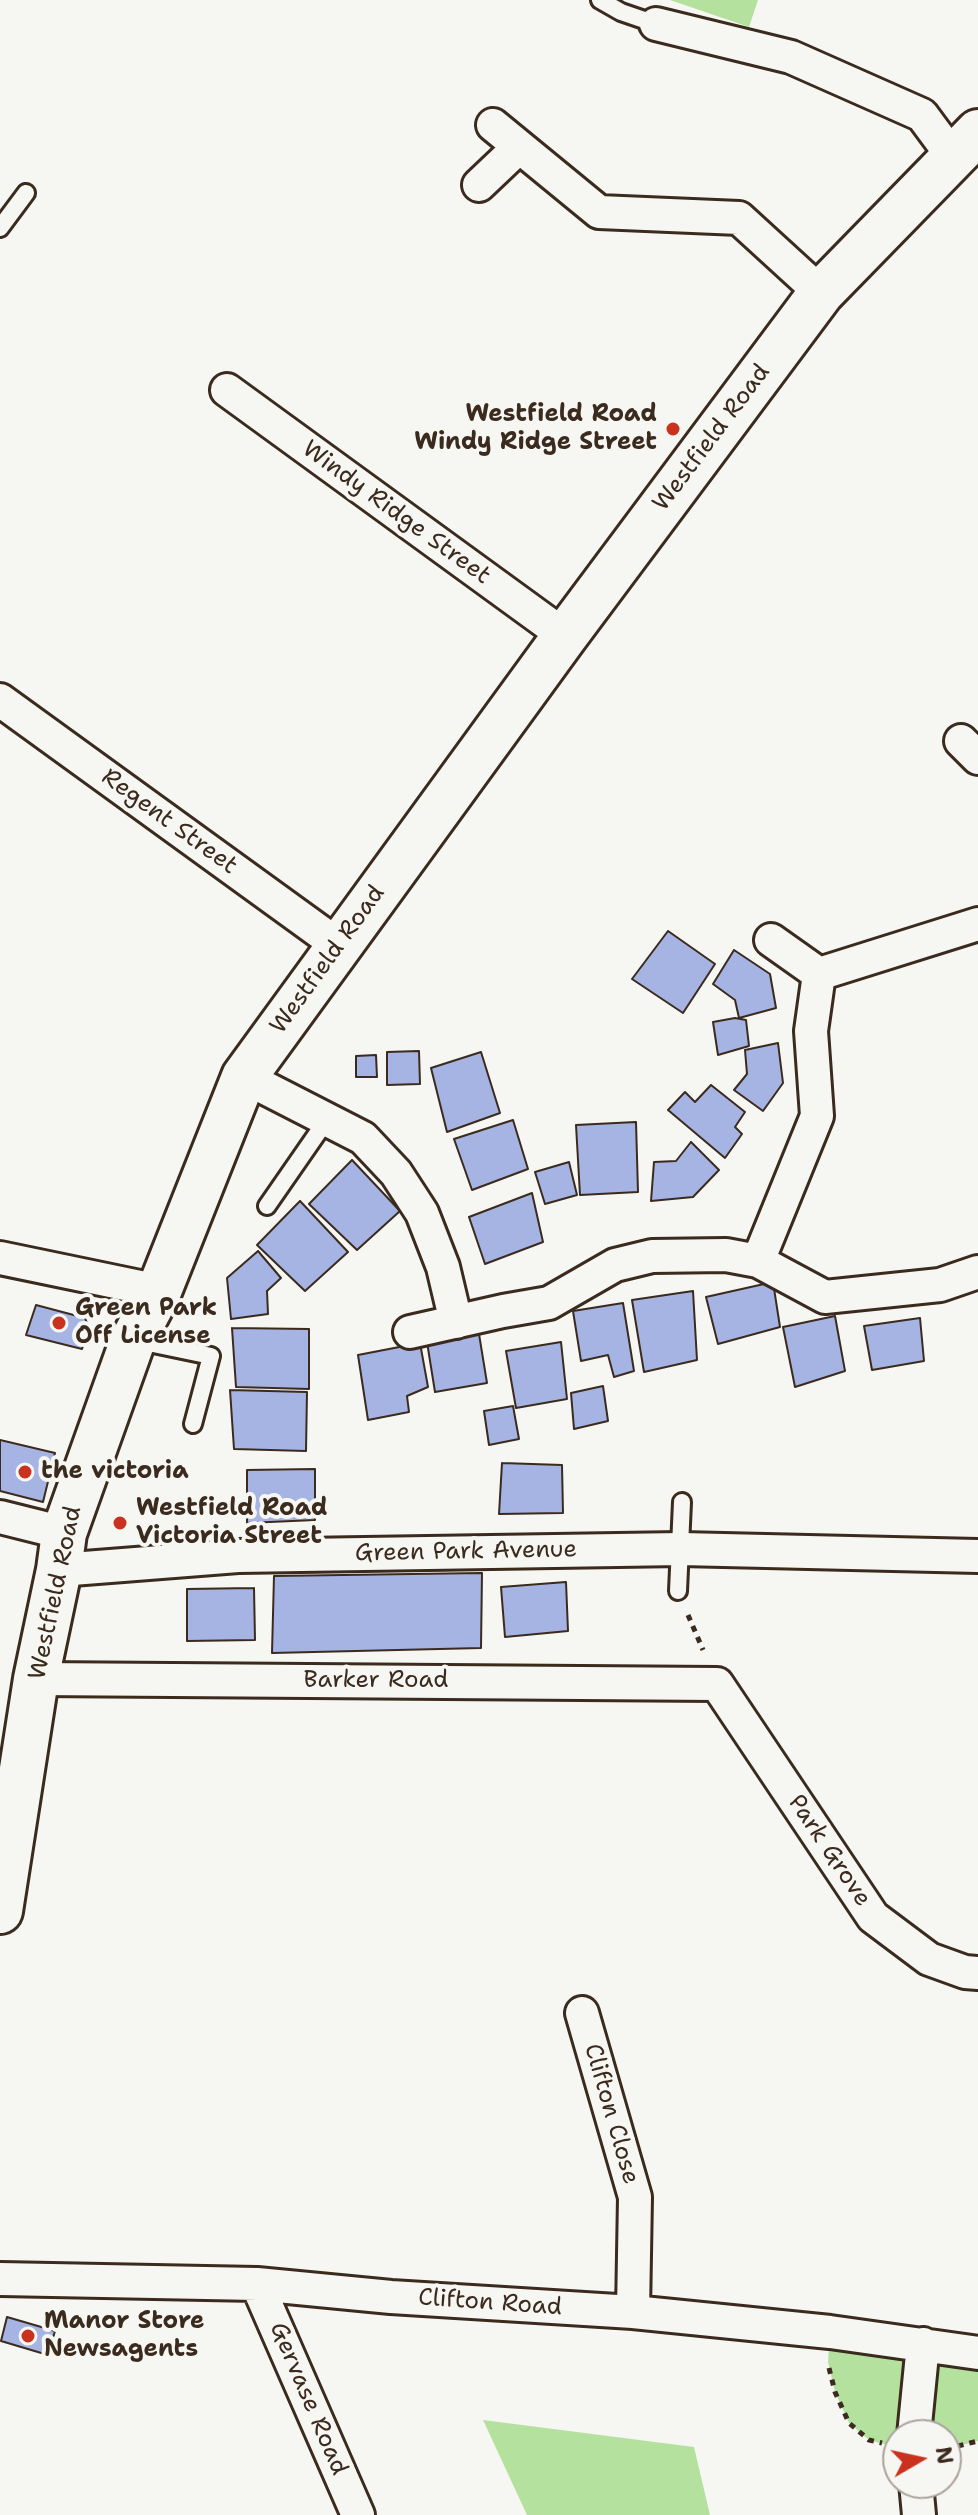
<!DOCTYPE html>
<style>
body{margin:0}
#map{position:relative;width:978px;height:2515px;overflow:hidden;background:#f6f6f2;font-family:"Shantell Sans",sans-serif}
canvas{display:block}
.north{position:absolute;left:882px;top:2419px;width:80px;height:80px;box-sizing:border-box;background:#f6f6f2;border:2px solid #aba49d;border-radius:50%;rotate:81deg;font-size:22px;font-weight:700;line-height:32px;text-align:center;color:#3b2a1e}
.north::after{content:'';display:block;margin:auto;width:28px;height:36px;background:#c8321e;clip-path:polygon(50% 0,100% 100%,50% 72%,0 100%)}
</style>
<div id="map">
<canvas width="978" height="2515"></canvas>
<div class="north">N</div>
</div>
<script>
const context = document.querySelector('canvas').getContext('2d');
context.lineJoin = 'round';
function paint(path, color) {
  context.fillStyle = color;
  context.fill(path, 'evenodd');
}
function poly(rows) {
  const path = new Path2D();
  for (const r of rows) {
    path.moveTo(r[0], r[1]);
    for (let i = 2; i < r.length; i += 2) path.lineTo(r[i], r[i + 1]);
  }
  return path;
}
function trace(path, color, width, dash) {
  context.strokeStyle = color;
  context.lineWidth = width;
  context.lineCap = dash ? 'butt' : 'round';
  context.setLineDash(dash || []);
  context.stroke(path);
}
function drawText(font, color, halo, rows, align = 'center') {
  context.font = font + ' "Shantell Sans",sans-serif';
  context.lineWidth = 8;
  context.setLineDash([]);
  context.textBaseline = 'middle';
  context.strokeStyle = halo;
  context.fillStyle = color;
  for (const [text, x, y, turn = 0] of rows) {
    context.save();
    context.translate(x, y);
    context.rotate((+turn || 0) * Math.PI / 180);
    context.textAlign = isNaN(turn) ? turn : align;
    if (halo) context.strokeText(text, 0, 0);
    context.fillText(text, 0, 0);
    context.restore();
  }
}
paint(poly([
 [670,0,758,0,749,27],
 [830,2332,978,2353,978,2441,946,2449,946,2435,898,2435,898,2448,869,2440,849,2423,835,2392,828,2362],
 [483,2420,694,2447,710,2515,527,2515]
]), '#b5e19f');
const building = poly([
 [668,931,715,964,683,1013,632,979,668,931],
 [734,950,770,974,776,1008,739,1018,735,1000,713,984,734,950],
 [735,1018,746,1020,749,1046,718,1055,713,1022,735,1018],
 [778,1043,783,1083,763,1111,734,1090,747,1074,745,1050,778,1043],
 [419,1051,420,1084,387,1085,387,1052,419,1051],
 [481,1052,500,1113,447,1132,431,1068,481,1052],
 [376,1055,377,1077,356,1077,356,1056,376,1055],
 [711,1085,745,1112,735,1127,742,1134,725,1158,668,1110,685,1092,695,1102,711,1085],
 [513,1120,528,1169,472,1190,454,1139,513,1120],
 [636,1122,638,1192,580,1195,576,1125,636,1122],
 [691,1142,719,1170,693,1197,651,1201,654,1162,676,1161,691,1142],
 [352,1160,400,1211,357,1250,309,1204,352,1160],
 [569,1162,577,1195,545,1204,535,1172,569,1162],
 [532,1193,543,1242,485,1264,469,1217,532,1193],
 [300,1201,348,1252,305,1291,257,1245,300,1201],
 [258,1251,281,1278,267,1291,268,1314,231,1319,227,1278,258,1251],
 [773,1282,780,1327,718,1344,706,1297,773,1282],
 [693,1291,697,1360,644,1372,632,1300,693,1291],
 [623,1303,634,1371,614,1377,608,1355,581,1361,573,1311,623,1303],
 [36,1305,85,1318,89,1328,82,1349,26,1335,36,1305],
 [835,1316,845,1371,795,1387,783,1327,835,1316],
 [920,1318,924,1361,872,1370,864,1326,920,1318],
 [232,1328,309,1329,309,1389,236,1387,232,1328],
 [479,1334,487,1383,435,1392,427,1342,479,1334],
 [561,1342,567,1399,516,1408,506,1351,561,1342],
 [420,1343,428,1387,407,1396,409,1412,368,1420,358,1355,420,1343],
 [603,1386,608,1421,574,1429,571,1393,603,1386],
 [230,1390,307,1392,306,1451,234,1449,230,1390],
 [513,1406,519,1439,489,1445,484,1411,513,1406],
 [0,1440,55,1453,43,1502,0,1491,0,1440],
 [502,1463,562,1465,563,1513,499,1514,502,1463],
 [315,1469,315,1520,247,1523,247,1470,315,1469],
 [482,1573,481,1648,272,1653,274,1576,482,1573],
 [566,1582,568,1631,505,1637,501,1587,566,1582],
 [254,1588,255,1640,187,1641,187,1589,254,1588],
 [7,2317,55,2331,48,2355,1,2341,7,2317]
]);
paint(building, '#a6b4e4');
trace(building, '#3b2a1e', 2);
const service = poly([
 [600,0,621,12,656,24],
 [0,228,26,193],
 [267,1206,328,1118],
 [134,1340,211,1356,193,1424],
 [678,1591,682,1502]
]);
const minor = poly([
 [656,24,791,57,922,115,953,157],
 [493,125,599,212,739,218,821,293],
 [479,185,518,148],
 [227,390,565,636],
 [0,700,338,945],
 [961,741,978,758],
 [771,940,819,974],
 [244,1077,363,1138,396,1173,422,1213,443,1267,456,1322],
 [0,1258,159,1291],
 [758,1261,817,1116,811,1031,819,974,978,924],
 [410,1332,503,1311,549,1303,615,1265,652,1256,726,1255,758,1261,825,1297,940,1285,978,1272],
 [0,1517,64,1533],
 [59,1570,238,1556,681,1549,978,1556],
 [36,1679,717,1684,873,1917,929,1959,965,1972,978,1973],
 [582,2013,635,2197,633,2312],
 [0,2279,257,2284,391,2297,633,2312,830,2332,978,2353],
 [257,2284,358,2515],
 [914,2435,923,2344],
 [916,2483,919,2515]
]);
const secondary = poly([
 [0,1911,36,1679,59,1570,64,1533,133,1340,159,1291,244,1077,565,636,821,293,978,132]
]);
trace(service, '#3b2a1e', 22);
trace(minor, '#3b2a1e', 38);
trace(secondary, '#3b2a1e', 50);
trace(poly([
 [688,1615,703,1650],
 [829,2368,835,2392,849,2423,869,2440,882,2443],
 [946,2449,978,2441]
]), '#3b2a1e', 5, [6, 6]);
trace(service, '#f6f6f2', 16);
trace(minor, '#f6f6f2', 32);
trace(secondary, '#f6f6f2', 44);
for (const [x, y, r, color] of [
 [673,429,8,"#c8321e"],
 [59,1323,8,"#c8321e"],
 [25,1472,8,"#c8321e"],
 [120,1523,8,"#c8321e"],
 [28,2336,8,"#c8321e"]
]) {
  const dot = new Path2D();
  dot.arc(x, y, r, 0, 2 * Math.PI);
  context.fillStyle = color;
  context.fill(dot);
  trace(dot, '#f6f6f2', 3);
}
drawText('bold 24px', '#3b2a1e', '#f6f6f2', [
 ["Westfield Road",657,415,"right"],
 ["Windy Ridge Street",657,443,"right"],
 ["Green Park",75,1309],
 ["Off License",75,1337],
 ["the victoria",41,1472],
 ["Westfield Road",136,1509],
 ["Victoria Street",136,1537],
 ["Manor Store",44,2322],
 ["Newsagents",44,2350]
], 'left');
drawText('24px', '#3b2a1e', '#f6f6f2', [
 ["Westfield Road",712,438,-53],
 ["Windy Ridge Street",396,513,36],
 ["Regent Street",169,822,36],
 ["Westfield Road",328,960,-54],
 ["Green Park Avenue",466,1552,-1],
 ["Westfield Road",56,1593,-78],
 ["Barker Road",376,1681],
 ["Park Grove",829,1851,56],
 ["Clifton Close",611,2114,74],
 ["Clifton Road",490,2303,4],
 ["Gervase Road",308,2399,67]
]);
</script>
